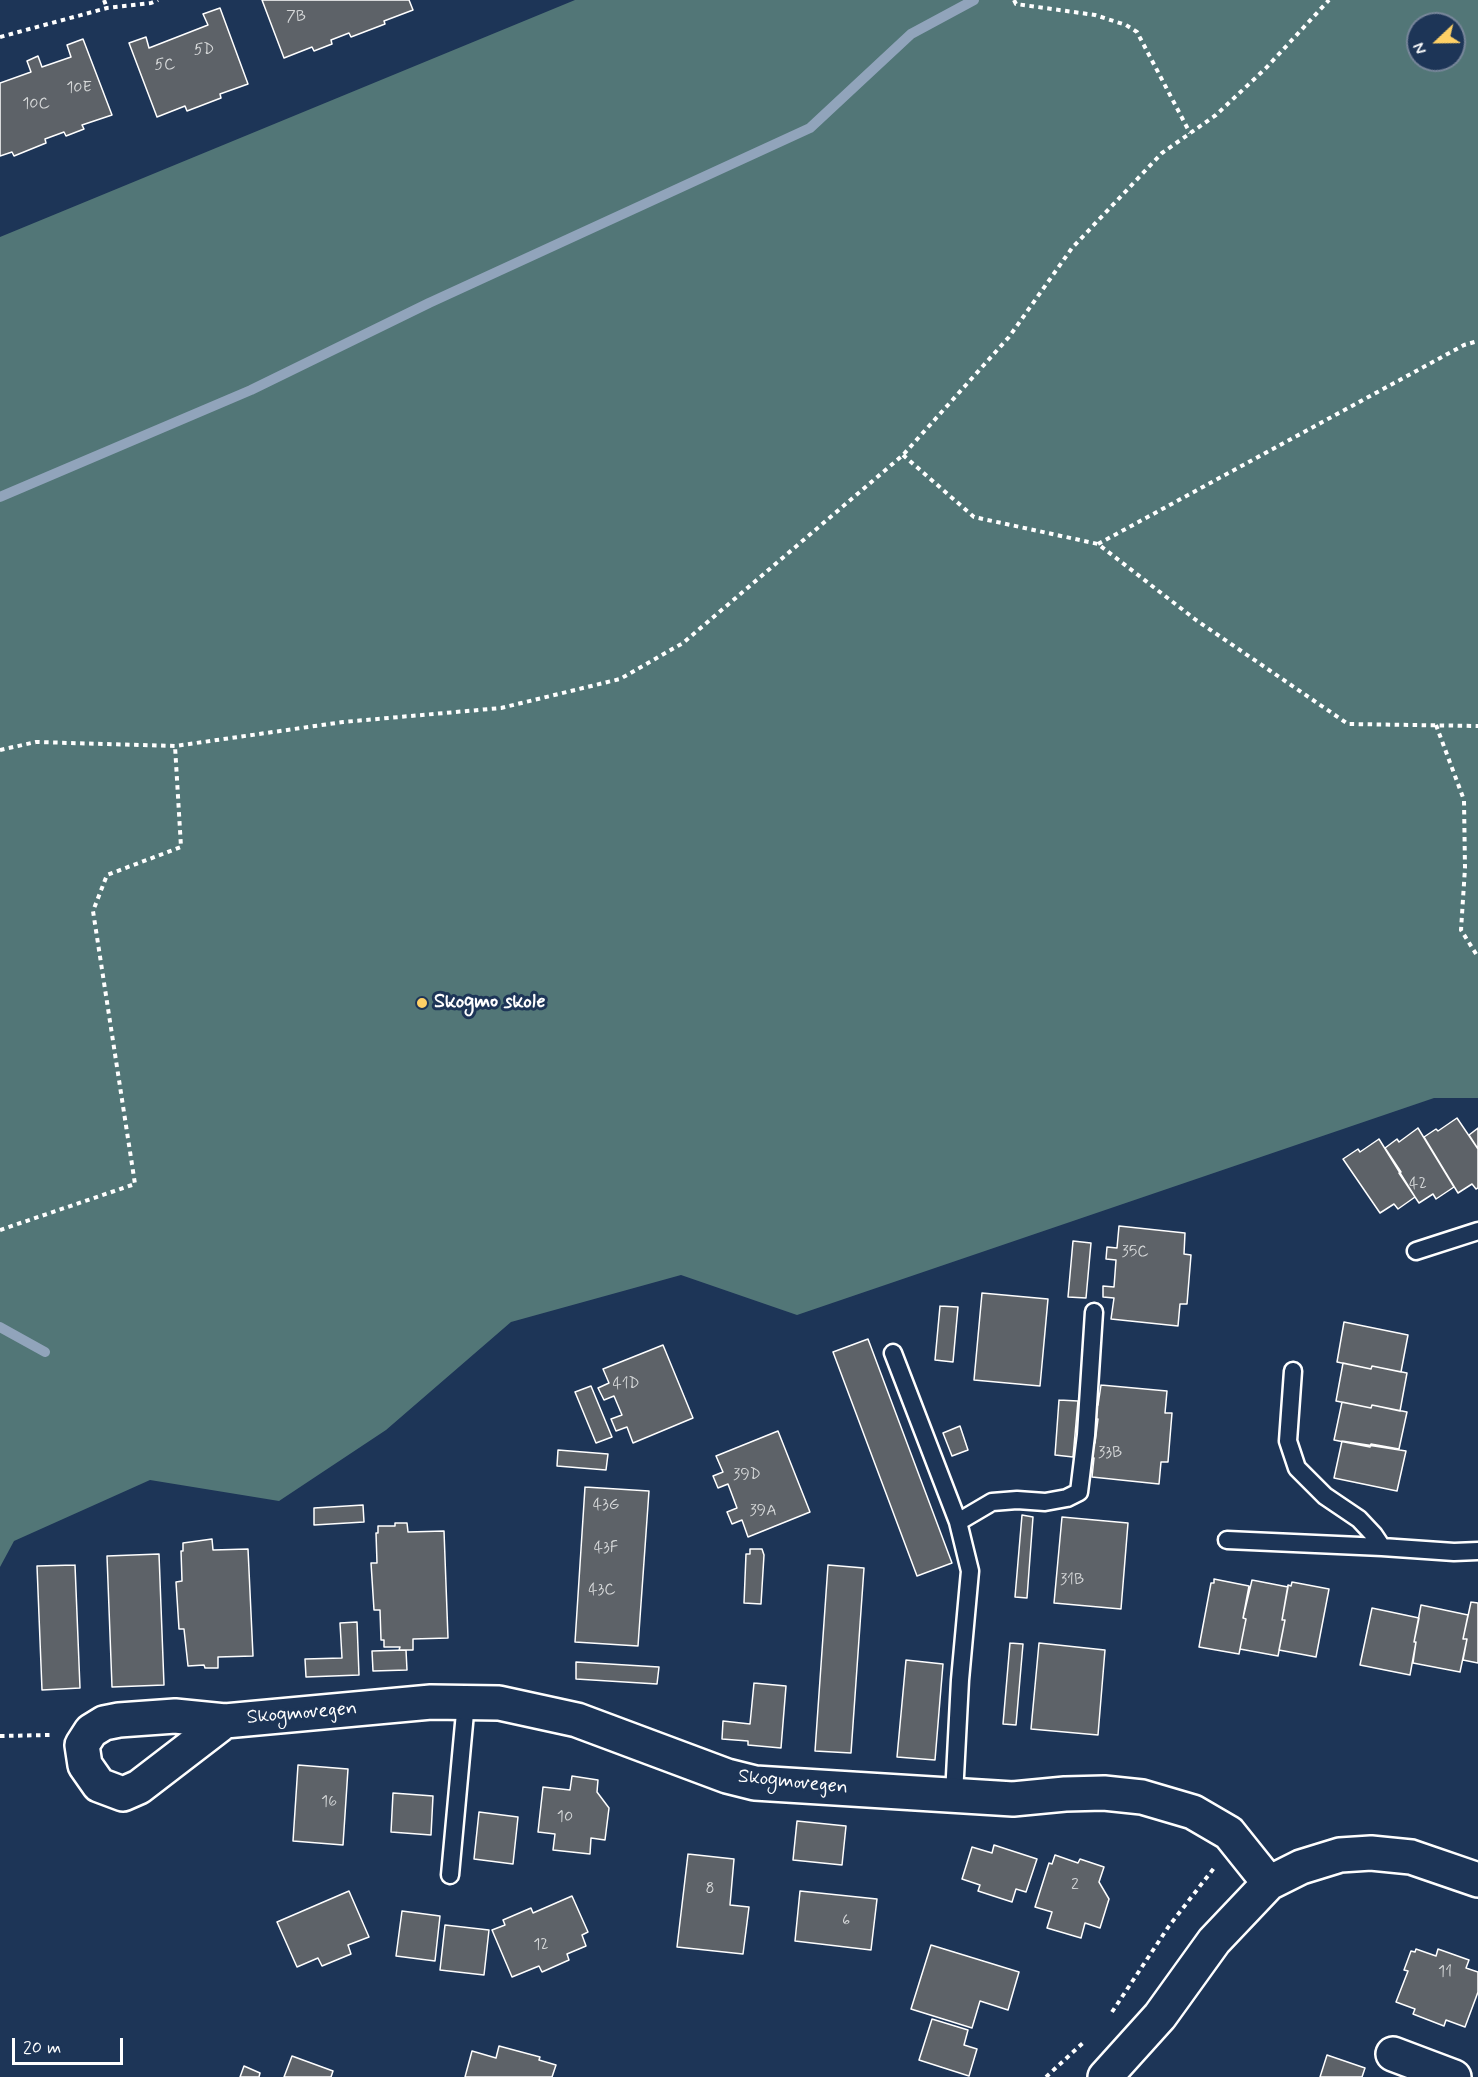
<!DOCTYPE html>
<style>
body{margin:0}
#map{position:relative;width:1478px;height:2077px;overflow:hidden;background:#1d3557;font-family:Mynerve,sans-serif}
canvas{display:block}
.north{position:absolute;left:1406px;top:12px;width:60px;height:60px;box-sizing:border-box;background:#1d3557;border:2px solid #77869a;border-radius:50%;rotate:248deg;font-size:16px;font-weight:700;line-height:24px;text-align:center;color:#fff}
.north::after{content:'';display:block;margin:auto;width:21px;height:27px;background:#ffd166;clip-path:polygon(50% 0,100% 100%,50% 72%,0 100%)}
.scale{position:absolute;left:12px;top:2038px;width:111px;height:27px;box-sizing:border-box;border:3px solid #fff;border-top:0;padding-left:8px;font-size:18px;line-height:21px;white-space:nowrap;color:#fff;-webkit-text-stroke:4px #1d3557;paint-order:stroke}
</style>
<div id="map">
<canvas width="1478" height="2077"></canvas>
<div class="north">N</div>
<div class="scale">20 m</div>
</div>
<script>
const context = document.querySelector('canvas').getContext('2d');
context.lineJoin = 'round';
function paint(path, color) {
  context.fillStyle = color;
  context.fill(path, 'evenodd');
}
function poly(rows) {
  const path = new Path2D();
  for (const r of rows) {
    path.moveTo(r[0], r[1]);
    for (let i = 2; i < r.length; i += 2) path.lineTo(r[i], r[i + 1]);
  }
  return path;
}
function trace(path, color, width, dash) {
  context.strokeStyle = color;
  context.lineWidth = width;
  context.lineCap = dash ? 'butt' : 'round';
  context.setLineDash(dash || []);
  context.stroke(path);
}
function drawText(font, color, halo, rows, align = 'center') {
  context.font = font + ' Mynerve,sans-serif';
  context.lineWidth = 6;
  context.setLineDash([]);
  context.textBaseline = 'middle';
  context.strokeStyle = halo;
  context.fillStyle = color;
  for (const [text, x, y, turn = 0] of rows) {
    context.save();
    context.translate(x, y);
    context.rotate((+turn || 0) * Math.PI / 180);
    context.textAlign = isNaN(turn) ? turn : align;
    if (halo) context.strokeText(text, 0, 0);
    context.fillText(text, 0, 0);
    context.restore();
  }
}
paint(poly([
 [575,0,1478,0,1478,1098,1434,1098,797,1315,681,1275,511,1322,386,1430,279,1501,150,1480,14,1541,0,1567,0,237],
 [1418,24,1454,24,1454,60,1418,60]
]), '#527677');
trace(poly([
 [0,497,251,390,429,303,810,128,911,34,974,0],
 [0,1327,45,1352]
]), '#91a4bb', 10);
const building = poly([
 [262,0,409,0,413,10,384,21,385,24,351,37,349,33,331,40,332,44,314,51,312,47,284,58,262,0],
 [220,8,248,84,220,94,221,98,187,111,185,106,157,117,129,43,146,37,149,48,208,25,203,14,220,8],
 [83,39,112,115,82,125,84,129,66,136,64,132,45,139,46,143,14,156,12,152,0,156,0,83,31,72,27,61,38,56,42,67,71,57,67,45,83,39],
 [1457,1118,1478,1149,1478,1188,1476,1189,1472,1184,1458,1193,1424,1137,1436,1129,1438,1131,1457,1118],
 [1418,1128,1454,1187,1436,1199,1433,1194,1419,1203,1399,1173,1401,1172,1385,1148,1397,1139,1399,1142,1418,1128],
 [1478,1128,1478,1149,1469,1135,1478,1128],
 [1379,1139,1415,1197,1398,1209,1394,1204,1380,1213,1343,1159,1358,1149,1360,1152,1379,1139],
 [1119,1226,1185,1233,1184,1254,1191,1255,1187,1304,1180,1304,1178,1326,1111,1319,1114,1298,1103,1297,1103,1286,1114,1287,1116,1260,1106,1259,1107,1247,1117,1248,1119,1226],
 [1073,1241,1091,1243,1086,1298,1068,1297,1073,1241],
 [982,1293,1048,1299,1040,1386,974,1380,982,1293],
 [940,1306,958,1307,953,1362,935,1360,940,1306],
 [1344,1322,1408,1335,1401,1372,1372,1366,1371,1369,1337,1362,1344,1322],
 [868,1339,952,1563,917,1576,833,1352,868,1339],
 [663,1345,693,1418,633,1443,627,1427,616,1431,611,1419,622,1415,614,1396,604,1400,598,1388,609,1383,603,1369,663,1345],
 [1343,1363,1371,1369,1372,1366,1407,1373,1400,1411,1372,1405,1371,1408,1336,1401,1343,1363],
 [1101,1385,1167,1391,1165,1413,1172,1413,1168,1462,1161,1462,1159,1484,1092,1477,1094,1458,1089,1458,1091,1443,1095,1443,1098,1419,1092,1419,1094,1404,1098,1405,1101,1385],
 [591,1386,612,1437,596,1443,575,1392,591,1386],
 [1059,1400,1078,1401,1073,1457,1055,1455,1059,1400],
 [1342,1402,1371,1408,1372,1405,1407,1412,1399,1449,1371,1444,1370,1447,1334,1440,1342,1402],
 [960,1426,968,1450,952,1456,943,1433,960,1426],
 [778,1431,810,1512,748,1537,742,1520,732,1524,727,1512,737,1508,728,1484,718,1488,713,1476,723,1472,716,1456,778,1431],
 [1342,1441,1406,1451,1397,1491,1334,1478,1342,1441],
 [558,1450,608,1454,606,1470,557,1466,558,1450],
 [585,1487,649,1491,638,1646,575,1642,585,1487],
 [363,1505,364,1522,314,1525,314,1508,363,1505],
 [1022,1515,1033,1517,1027,1598,1015,1597,1022,1515],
 [1062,1517,1128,1523,1121,1609,1054,1603,1062,1517],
 [395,1523,407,1523,408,1532,444,1531,448,1638,413,1639,413,1650,399,1650,400,1647,384,1647,384,1640,381,1640,380,1610,374,1610,371,1563,377,1563,376,1533,378,1533,378,1526,395,1526,395,1523],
 [212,1539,213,1550,248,1549,253,1656,218,1657,218,1668,205,1668,204,1665,188,1666,184,1629,179,1629,176,1582,182,1581,181,1551,183,1551,183,1543,212,1539],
 [750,1549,762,1549,764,1555,761,1604,744,1603,746,1554,750,1554,750,1549],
 [159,1554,164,1685,112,1687,107,1556,159,1554],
 [75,1565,80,1688,42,1690,37,1566,75,1565],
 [828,1565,864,1568,851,1753,815,1751,828,1565],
 [1214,1579,1249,1586,1243,1618,1246,1619,1239,1654,1199,1647,1211,1583,1214,1583,1214,1579],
 [1252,1580,1288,1587,1282,1620,1285,1620,1278,1656,1240,1649,1246,1619,1243,1618,1252,1580],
 [1292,1582,1329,1589,1316,1657,1279,1650,1285,1620,1282,1620,1288,1585,1291,1586,1292,1582],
 [1471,1602,1478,1603,1478,1663,1463,1660,1467,1639,1463,1639,1471,1602],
 [1421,1605,1468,1615,1463,1639,1467,1639,1460,1672,1413,1663,1416,1642,1414,1642,1421,1605],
 [1372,1608,1419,1618,1414,1642,1416,1642,1410,1675,1360,1665,1372,1608],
 [357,1622,359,1675,306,1677,305,1659,342,1658,340,1623,357,1622],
 [1010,1643,1023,1644,1016,1725,1003,1724,1010,1643],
 [1039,1643,1105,1650,1098,1735,1031,1729,1039,1643],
 [406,1650,407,1670,373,1671,372,1651,406,1650],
 [906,1660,943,1664,935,1760,897,1757,906,1660],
 [576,1662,659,1667,657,1684,576,1679,576,1662],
 [754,1683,786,1686,781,1748,748,1745,748,1741,722,1739,723,1721,750,1724,754,1683],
 [298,1765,348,1769,343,1845,293,1841,298,1765],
 [572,1776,598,1780,597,1792,609,1808,605,1840,591,1838,590,1854,553,1850,555,1834,538,1832,543,1787,570,1790,572,1776],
 [393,1793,433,1796,431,1835,391,1832,393,1793],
 [479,1812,518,1817,513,1864,474,1859,479,1812],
 [797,1821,846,1826,842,1865,793,1860,797,1821],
 [994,1845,1037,1859,1026,1892,1016,1889,1012,1902,978,1891,980,1885,962,1879,972,1847,992,1853,994,1845],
 [688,1854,734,1859,730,1905,749,1907,743,1954,677,1947,688,1854],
 [1055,1855,1078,1863,1080,1859,1104,1867,1099,1882,1109,1899,1100,1928,1085,1923,1081,1938,1047,1928,1052,1912,1035,1907,1049,1863,1052,1864,1055,1855],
 [349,1891,369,1937,348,1945,351,1954,322,1966,318,1958,297,1967,277,1922,349,1891],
 [800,1891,877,1899,871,1950,795,1941,800,1891],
 [572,1896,588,1932,582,1935,586,1946,567,1954,569,1960,542,1972,539,1966,512,1977,492,1930,505,1925,503,1920,531,1908,533,1913,572,1896],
 [402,1911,440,1916,435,1961,396,1956,402,1911],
 [445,1925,489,1930,484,1975,440,1970,445,1925],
 [931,1945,1019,1972,1008,2010,980,2001,972,2028,911,2009,931,1945],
 [1416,1949,1436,1956,1438,1949,1469,1960,1466,1968,1478,1972,1478,1992,1465,2027,1446,2020,1444,2026,1413,2014,1415,2009,1396,2002,1408,1971,1404,1970,1411,1951,1415,1952,1416,1949],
 [932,2019,968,2030,964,2045,977,2049,969,2076,919,2060,932,2019],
 [499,2046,540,2057,539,2060,556,2065,552,2077,465,2077,472,2051,496,2058,499,2046],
 [1327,2055,1365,2068,1362,2077,1320,2077,1327,2055],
 [292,2056,333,2071,331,2077,284,2077,292,2056],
 [244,2066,260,2073,259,2077,240,2077,244,2066]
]);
paint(building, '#5d6268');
trace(building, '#fff', 1.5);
const service = poly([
 [1416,1251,1478,1231],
 [893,1353,958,1522,970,1571,960,1680,954,1795],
 [1293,1371,1288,1441,1297,1468,1325,1496,1359,1519,1374,1535,1382,1547],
 [958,1522,992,1502,1017,1500,1045,1502,1067,1498,1079,1492,1086,1435,1094,1312],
 [1227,1540,1382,1547,1454,1552,1478,1551],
 [450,1875,466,1702]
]);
const minor = poly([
 [225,1721,139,1787,123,1794,99,1785,85,1765,82,1745,91,1731,104,1723,119,1720,175,1716,225,1721,431,1702,499,1703,577,1720,727,1776,755,1783,1013,1799,1065,1794,1104,1793,1142,1797,1193,1812,1229,1833,1269,1883,1214,1941,1160,2016,1105,2077],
 [1269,1883,1301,1867,1340,1855,1371,1853,1411,1857,1478,1880],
 [1393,2054,1454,2077]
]);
trace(service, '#fff', 21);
trace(minor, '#fff', 38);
trace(poly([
 [104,0,107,8],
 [1014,0,1016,4,1095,15,1126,25,1137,32,1190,133],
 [0,37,107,8,151,3,158,0],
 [903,455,974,517,1098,544,1196,620,1348,724,1478,726],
 [1098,544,1464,345,1478,341],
 [1436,725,1464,800,1465,868,1461,930,1478,957],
 [0,750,36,742,175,746,343,722,501,708,620,679,683,643,903,455,1009,337,1072,248,1162,153,1216,115,1266,68,1329,0],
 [0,1230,135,1184,93,911,107,875,181,847,175,746],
 [0,1736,50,1735],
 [1112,2012,1169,1926,1214,1868],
 [1046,2077,1085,2041]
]), '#fff', 4, [4.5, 4.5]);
trace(service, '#1d3557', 16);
trace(minor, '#1d3557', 33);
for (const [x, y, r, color] of [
 [422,1003,6,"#ffd166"]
]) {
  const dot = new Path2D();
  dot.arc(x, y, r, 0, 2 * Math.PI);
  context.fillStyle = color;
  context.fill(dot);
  trace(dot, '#1d3557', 2);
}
drawText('16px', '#d6d8d9', null, [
 ["7B",296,18],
 ["5D",204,51],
 ["5C",165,66],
 ["10E",79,89],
 ["10C",36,105],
 ["42",1418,1185],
 ["35C",1135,1253],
 ["41D",626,1385],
 ["33B",1110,1454],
 ["39D",747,1476],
 ["43G",606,1506],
 ["39A",763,1512],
 ["43F",606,1549],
 ["31B",1072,1581],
 ["43C",602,1591],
 ["16",329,1803],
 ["10",565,1818],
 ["2",1075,1886],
 ["8",710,1890],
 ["6",846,1922],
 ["12",541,1946],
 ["11",1445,1973]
]);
drawText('bold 20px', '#fff', '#1d3557', [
 ["Skogmo skole",434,1003]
], 'left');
drawText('20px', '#fff', '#1d3557', [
 ["Skogmovegen",302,1714,-5],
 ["Skogmovegen",793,1783,6]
]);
</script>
